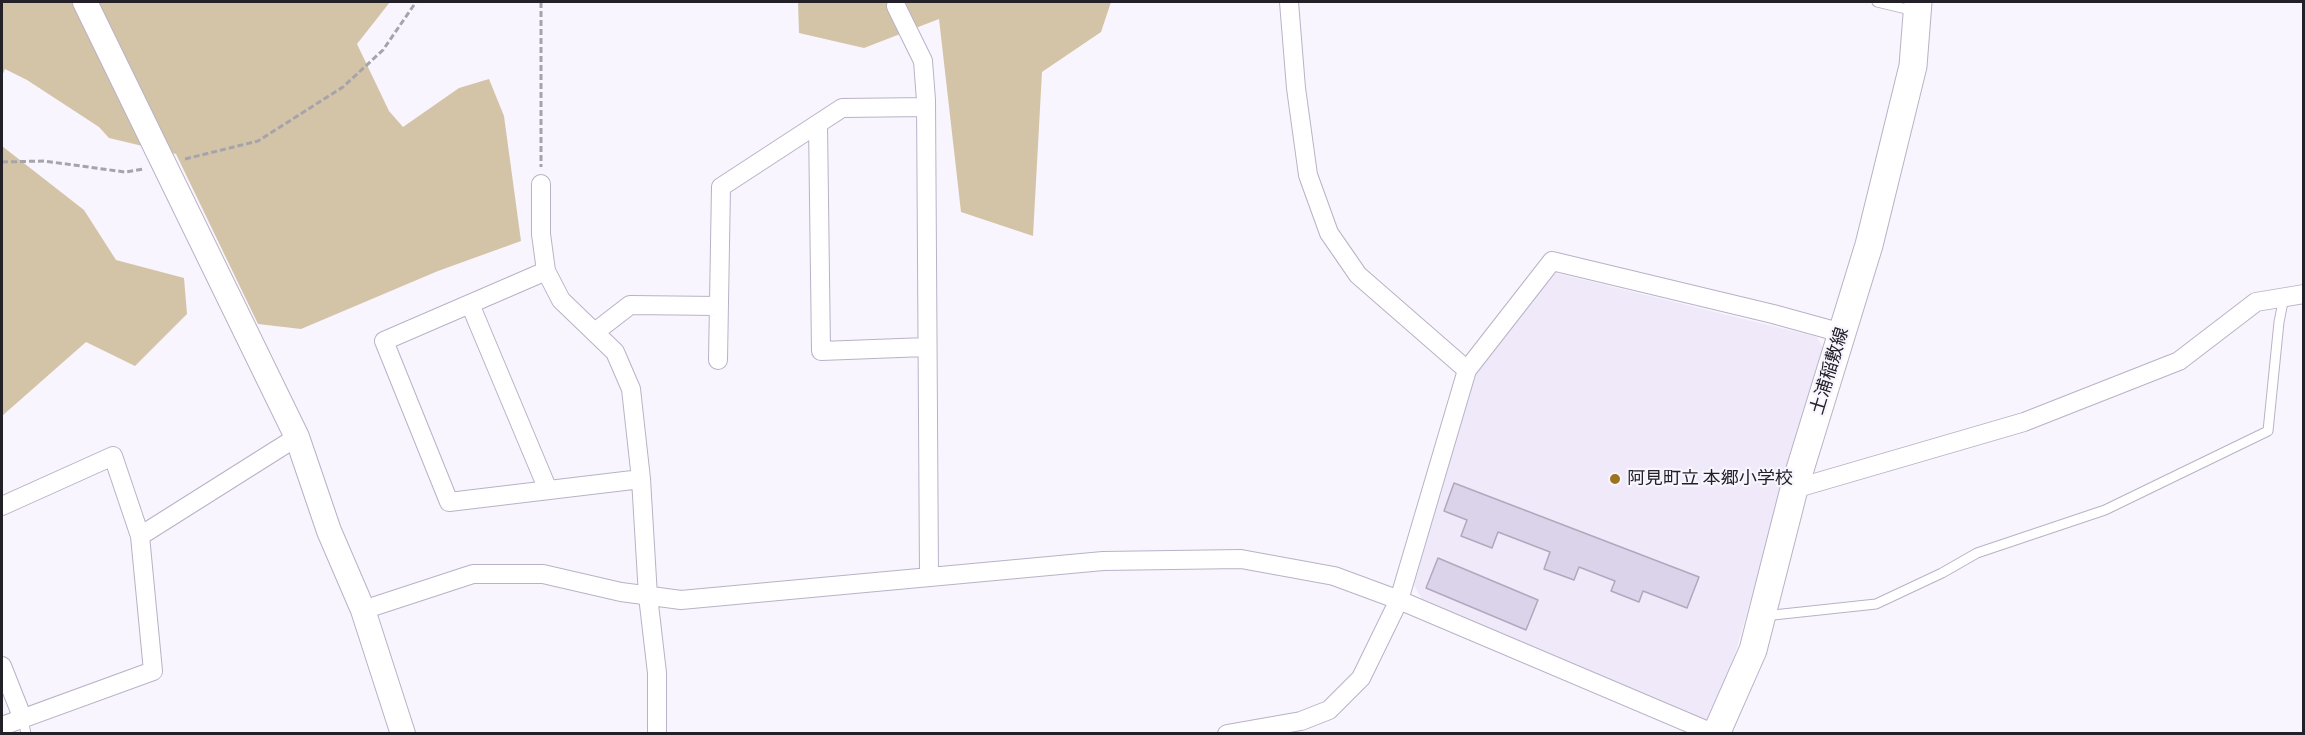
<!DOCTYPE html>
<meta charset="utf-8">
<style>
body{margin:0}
#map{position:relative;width:2305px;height:735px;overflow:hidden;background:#f8f5fe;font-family:"PT Sans Narrow",sans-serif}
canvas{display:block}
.frame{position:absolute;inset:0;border:3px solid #232028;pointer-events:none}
</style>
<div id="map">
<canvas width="2305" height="735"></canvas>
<div class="frame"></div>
</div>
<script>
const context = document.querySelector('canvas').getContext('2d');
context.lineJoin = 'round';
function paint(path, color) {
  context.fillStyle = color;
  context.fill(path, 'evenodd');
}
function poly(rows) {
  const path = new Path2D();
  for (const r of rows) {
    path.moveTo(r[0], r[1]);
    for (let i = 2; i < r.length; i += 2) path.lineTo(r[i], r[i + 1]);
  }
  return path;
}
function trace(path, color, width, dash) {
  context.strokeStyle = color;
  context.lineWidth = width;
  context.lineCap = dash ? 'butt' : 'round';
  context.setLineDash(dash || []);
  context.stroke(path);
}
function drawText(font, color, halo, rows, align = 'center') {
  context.font = font + ' "PT Sans Narrow","Noto Sans JP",sans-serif';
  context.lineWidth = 4.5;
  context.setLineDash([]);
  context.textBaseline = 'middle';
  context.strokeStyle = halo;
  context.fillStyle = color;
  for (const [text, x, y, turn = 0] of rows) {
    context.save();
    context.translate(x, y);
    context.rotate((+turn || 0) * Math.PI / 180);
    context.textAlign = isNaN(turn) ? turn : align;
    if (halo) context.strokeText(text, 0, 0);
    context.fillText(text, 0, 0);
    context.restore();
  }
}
paint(poly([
 [1556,273,1817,337,1823,348,1736,651,1710,723,1426,606,1414,585,1475,373,1544,282]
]), '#efe9fa');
paint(poly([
 [2,2,390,2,357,44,389,111,403,127,459,88,489,79,504,116,521,241,438,271,301,329,258,324,176,154,109,138,99,127,27,80,5,69,2,76],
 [798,2,1111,2,1101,32,1042,72,1033,236,961,212,939,19,864,48,799,33],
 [2,146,84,210,116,260,184,278,187,314,135,366,86,342,2,416]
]), '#d4c4a7');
const building = poly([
 [1454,483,1699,577,1687,608,1643,591,1639,602,1611,591,1615,581,1579,567,1574,580,1544,569,1550,552,1498,532,1492,548,1461,536,1467,520,1444,511,1454,483],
 [1438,558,1538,600,1526,630,1426,588,1438,558]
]);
paint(building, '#dad3e9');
trace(building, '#b0a9be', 1.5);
const lane = poly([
 [1877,2,1915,11],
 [1764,616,1876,604,1942,573,1977,553,2105,510,2268,431,2279,322,2284,297],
 [23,719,26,734]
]);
const street = poly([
 [1289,2,1296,88,1308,175,1329,233,1358,275,1467,370],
 [896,6,923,61,926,100,929,577],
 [818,124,821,351,926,347],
 [541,184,541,234,546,271,561,300,615,352,631,389,641,479,648,596,657,673,657,734],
 [546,271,384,341,449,502,641,479],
 [470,304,548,490],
 [595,332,630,305,719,306],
 [718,360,721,187,842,108,926,107],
 [1794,489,2024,422,2179,361,2256,302,2304,294],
 [2,506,113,456,140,536,153,671,2,726],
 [140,536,297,437],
 [363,610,473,574,543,574,621,592,681,600,1103,561,1241,559,1334,576,1399,600,1715,734],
 [2,666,23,719],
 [1227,734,1301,721,1329,710,1361,678,1399,600,1467,370,1552,261,1773,314,1842,333]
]);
const secondary = poly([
 [85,2,297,437,329,531,363,610,403,734]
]);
const primary = poly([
 [1716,734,1753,650,1794,489,1869,245,1913,66,1918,2]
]);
trace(lane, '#b9b2c6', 11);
trace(street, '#b9b2c6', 20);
trace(secondary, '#b9b2c6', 26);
trace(primary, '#b9b2c6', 29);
trace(poly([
 [541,2,541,167],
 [185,159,258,141,343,87,383,50,416,2],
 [2,162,44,161,125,172,144,169]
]), '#a6a3ab', 3, [6, 3]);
trace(lane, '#fff', 9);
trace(street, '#fff', 18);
trace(secondary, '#fff', 24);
trace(primary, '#fff', 27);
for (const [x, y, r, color] of [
 [1615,479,6,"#9b7420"]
]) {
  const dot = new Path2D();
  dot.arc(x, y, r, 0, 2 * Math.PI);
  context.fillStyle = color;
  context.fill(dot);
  trace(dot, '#f8f5fe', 2);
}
drawText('18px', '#232028', '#f8f5fe', [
 ["土浦稲敷線",1830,371,-73]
]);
drawText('18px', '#232028', '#f8f5fe', [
 ["阿見町立 本郷小学校",1627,479]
], 'left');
</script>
